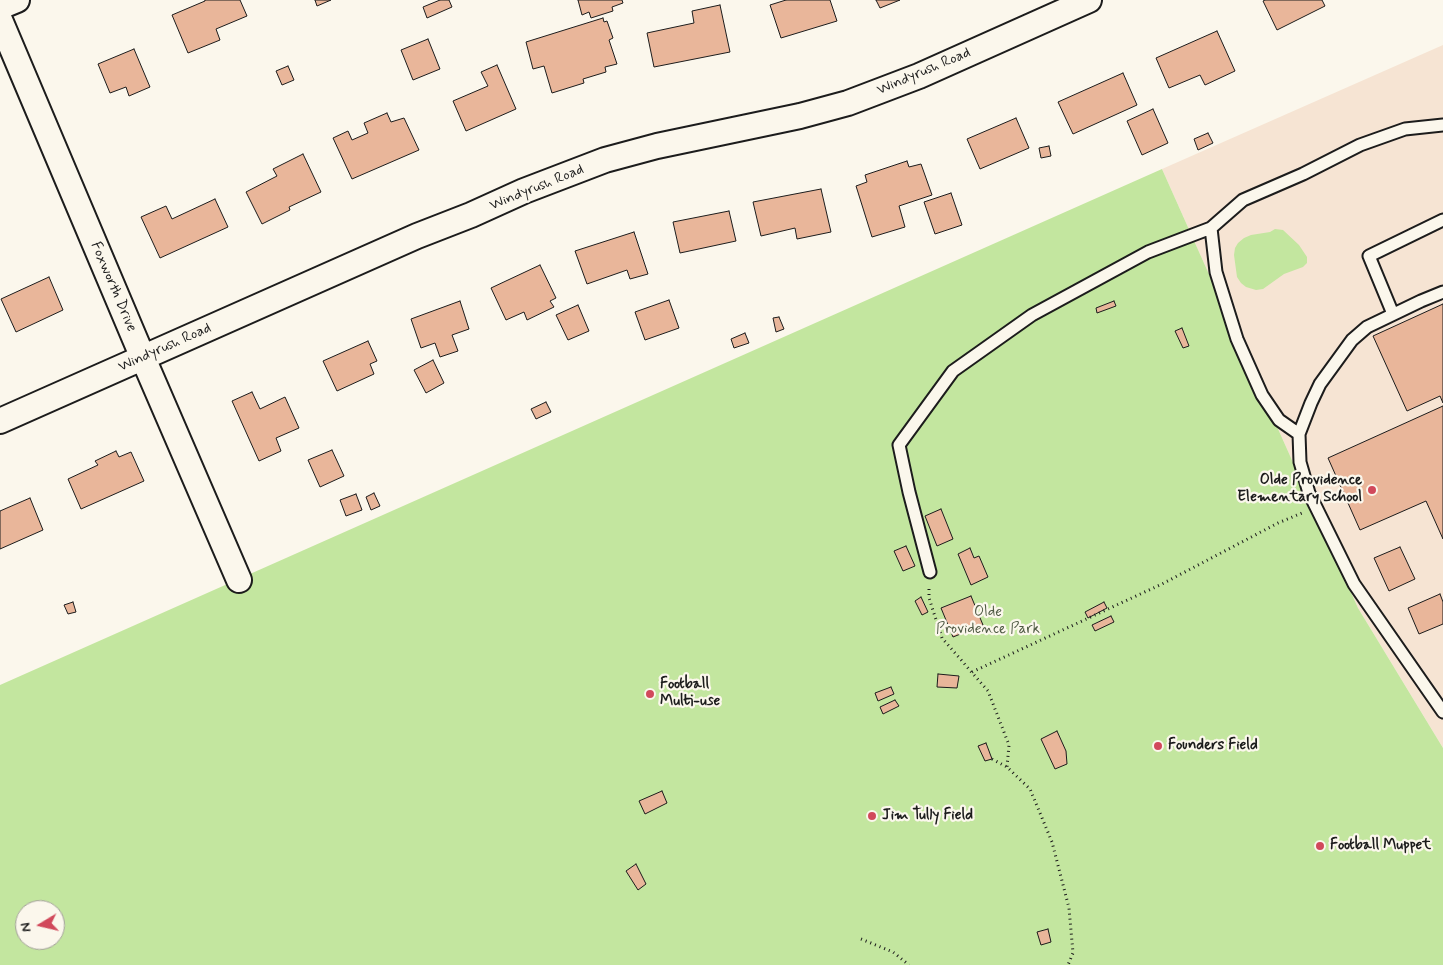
<!DOCTYPE html>
<style>
body{margin:0}
#map{position:relative;width:1443px;height:965px;overflow:hidden;background:#fbf7ec;font-family:Mynerve,sans-serif}
canvas{display:block}
.north{position:absolute;left:15px;top:900px;width:50px;height:50px;box-sizing:border-box;background:#fbf7ec;border:1px solid #a29f99;border-radius:50%;rotate:261deg;font-size:14px;font-weight:700;line-height:20px;text-align:center;color:#1c1c1c}
.north::after{content:'';display:block;margin:auto;width:18px;height:22px;background:#d1495b;clip-path:polygon(50% 0,100% 100%,50% 72%,0 100%)}
</style>
<div id="map">
<canvas width="1443" height="965"></canvas>
<div class="north">N</div>
</div>
<script>
const context = document.querySelector('canvas').getContext('2d');
context.lineJoin = 'round';
function paint(path, color) {
  context.fillStyle = color;
  context.fill(path, 'evenodd');
}
function poly(rows) {
  const path = new Path2D();
  for (const r of rows) {
    path.moveTo(r[0], r[1]);
    for (let i = 2; i < r.length; i += 2) path.lineTo(r[i], r[i + 1]);
  }
  return path;
}
function trace(path, color, width, dash) {
  context.strokeStyle = color;
  context.lineWidth = width;
  context.lineCap = dash ? 'butt' : 'round';
  context.setLineDash(dash || []);
  context.stroke(path);
}
function drawText(font, color, halo, rows, align = 'center') {
  context.font = font + ' Mynerve,sans-serif';
  context.lineWidth = 4.5;
  context.setLineDash([]);
  context.textBaseline = 'middle';
  context.strokeStyle = halo;
  context.fillStyle = color;
  for (const [text, x, y, turn = 0] of rows) {
    context.save();
    context.translate(x, y);
    context.rotate((+turn || 0) * Math.PI / 180);
    context.textAlign = isNaN(turn) ? turn : align;
    if (halo) context.strokeText(text, 0, 0);
    context.fillText(text, 0, 0);
    context.restore();
  }
}
paint(poly([
 [1443,45,1443,748,1358,608,1162,169]
]), '#f6e4d3');
paint(poly([
 [1162,169,1358,608,1443,748,1443,965,0,965,0,685],
 [25,910,55,910,55,940,25,940],
 [1275,229,1283,230,1299,245,1307,257,1307,263,1303,267,1284,274,1263,289,1256,290,1246,287,1241,283,1237,277,1234,255,1235,248,1238,243,1244,238,1251,235,1270,232]
]), '#c3e69f');
const building = poly([
 [205,0,240,0,247,16,216,29,220,40,188,53,172,15,205,1,205,0],
 [315,0,331,0,317,6,315,0],
 [440,0,449,0,452,7,427,18,423,7,440,0],
 [578,0,622,0,623,3,612,7,613,11,591,18,589,12,582,15,578,0],
 [786,0,830,0,837,21,781,38,770,5,786,0],
 [876,0,900,0,880,8,876,0],
 [1265,0,1322,0,1325,6,1277,30,1263,1,1265,0],
 [720,5,730,52,654,67,647,33,694,23,692,11,720,5],
 [603,18,604,22,607,21,613,38,609,40,617,64,605,67,606,72,583,79,584,83,552,93,544,66,533,69,526,42,603,18],
 [1217,31,1235,71,1205,85,1200,75,1169,88,1156,58,1217,31],
 [428,39,440,69,413,80,401,50,428,39],
 [134,49,150,87,129,96,126,87,110,93,98,64,134,49],
 [497,65,516,109,466,131,453,101,488,86,481,72,497,65],
 [288,66,294,80,282,85,276,71,288,66],
 [1123,73,1137,105,1073,134,1058,102,1123,73],
 [1153,109,1168,143,1142,155,1127,121,1153,109],
 [387,113,391,122,404,118,419,150,352,179,333,138,348,131,352,140,368,133,364,123,387,113],
 [1016,118,1029,148,980,169,967,139,1016,118],
 [1208,133,1213,143,1198,150,1194,139,1208,133],
 [1049,146,1051,156,1041,158,1039,148,1049,146],
 [303,154,321,192,289,207,290,210,262,224,246,192,277,176,273,169,303,154],
 [907,161,909,167,921,164,932,195,899,206,905,227,872,237,856,186,867,182,865,175,907,161],
 [821,189,831,232,797,239,795,228,761,236,753,202,821,189],
 [951,193,962,225,935,234,924,202,951,193],
 [215,199,228,227,160,258,141,217,166,206,172,219,215,199],
 [729,211,736,241,680,253,673,222,729,211],
 [634,232,648,274,630,279,627,270,587,284,575,251,634,232],
 [540,265,556,298,550,301,554,307,527,320,524,312,506,320,491,288,540,265],
 [49,277,63,310,16,332,1,299,49,277],
 [669,300,679,328,645,340,635,312,669,300],
 [460,301,469,329,452,335,458,351,440,357,435,343,421,348,411,319,460,301],
 [1114,301,1116,306,1097,313,1096,308,1114,301],
 [1443,304,1443,403,1440,396,1407,411,1373,336,1443,304],
 [578,305,589,331,568,340,556,315,578,305],
 [779,317,784,329,776,332,773,318,779,317],
 [1182,328,1189,346,1183,348,1175,331,1182,328],
 [745,333,749,343,734,348,731,339,745,333],
 [368,341,377,361,370,364,374,374,337,391,323,361,368,341],
 [433,360,444,383,426,393,414,370,433,360],
 [252,392,260,409,285,397,299,428,276,438,281,451,259,461,232,401,252,392],
 [546,402,551,412,536,419,531,409,546,402],
 [1443,406,1443,539,1426,501,1360,530,1328,458,1443,406],
 [332,450,344,476,320,487,308,460,332,450],
 [116,451,119,457,131,452,144,481,81,509,68,479,98,465,95,461,116,451],
 [374,493,380,506,371,510,366,497,374,493],
 [356,494,362,510,346,516,340,500,356,494],
 [30,498,43,530,0,549,0,511,30,498],
 [941,509,953,539,937,546,925,516,941,509],
 [906,546,915,566,903,571,894,551,906,546],
 [1400,547,1415,579,1389,591,1374,558,1400,547],
 [970,548,974,558,979,556,988,577,971,585,958,554,970,548],
 [1440,594,1443,602,1443,624,1419,634,1408,608,1440,594],
 [971,596,983,625,953,637,941,608,971,596],
 [921,597,928,612,922,615,915,601,921,597],
 [73,602,76,612,68,614,64,605,73,602],
 [1104,602,1107,608,1088,618,1085,612,1104,602],
 [1111,616,1114,622,1095,631,1092,625,1111,616],
 [938,674,959,676,957,688,937,687,938,674],
 [891,687,894,694,878,701,875,693,891,687],
 [895,700,899,706,883,714,880,707,895,700],
 [1057,731,1066,751,1067,764,1055,769,1041,739,1057,731],
 [986,743,992,759,985,761,978,746,986,743],
 [662,791,667,803,645,814,639,801,662,791],
 [636,864,646,884,638,890,626,871,636,864],
 [1048,929,1051,942,1041,945,1037,932,1048,929]
]);
paint(building, '#e9b69a');
trace(building, '#1c1c1c', 1);
const service = poly([
 [1443,292,1421,301,1367,327,1352,340,1320,384,1311,403,1299,434,1300,462,1309,493,1354,584,1443,712],
 [1393,314,1369,256,1443,220],
 [1299,434,1279,420,1262,395,1237,339,1216,272,1211,228,1243,200,1303,174,1360,145,1405,129,1443,125],
 [930,572,909,492,899,445,953,371,1032,315,1148,252,1211,228]
]);
const minor = poly([
 [0,7,17,0],
 [0,20,143,358,239,580],
 [0,421,417,236,471,215,524,191,605,160,657,146,800,116,848,103,919,76,1089,0]
]);
trace(service, '#1c1c1c', 15);
trace(minor, '#1c1c1c', 28);
trace(poly([
 [929,589,929,598,942,638,988,691,1009,745,1007,767],
 [972,672,1162,584,1278,523,1302,513],
 [992,759,1007,767,1030,789,1052,842,1069,908,1073,953,1068,965],
 [861,939,893,952,909,965]
]), '#1c1c1c', 3, [1, 4]);
trace(service, '#fbf7ec', 11);
trace(minor, '#fbf7ec', 24);
for (const [x, y, r, color] of [
 [1372,490,5,"#d1495b"],
 [650,694,5,"#d1495b"],
 [1158,746,5,"#d1495b"],
 [872,816,5,"#d1495b"],
 [1320,846,5,"#d1495b"]
]) {
  const dot = new Path2D();
  dot.arc(x, y, r, 0, 2 * Math.PI);
  context.fillStyle = color;
  context.fill(dot);
  trace(dot, '#fbf7ec', 2);
}
drawText('15px', '#1c1c1c', '#fbf7ec', [
 ["Windyrush Road",924,72,-23],
 ["Windyrush Road",537,188,-22],
 ["Foxworth Drive",113,287,67],
 ["Windyrush Road",165,348,-24]
]);
drawText('bold 15px', '#1c1c1c', '#fbf7ec', [
 ["Olde Providence",1362,481,"right"],
 ["Elementary School",1362,498,"right"],
 ["Football",660,685],
 ["Multi-use",660,702],
 ["Founders Field",1168,746],
 ["Jim Tully Field",882,816],
 ["Football Muppet",1330,846]
], 'left');
drawText('15px', '#4e5943', '#fbf7ec', [
 ["Olde",988,613],
 ["Providence Park",988,630]
]);
</script>
